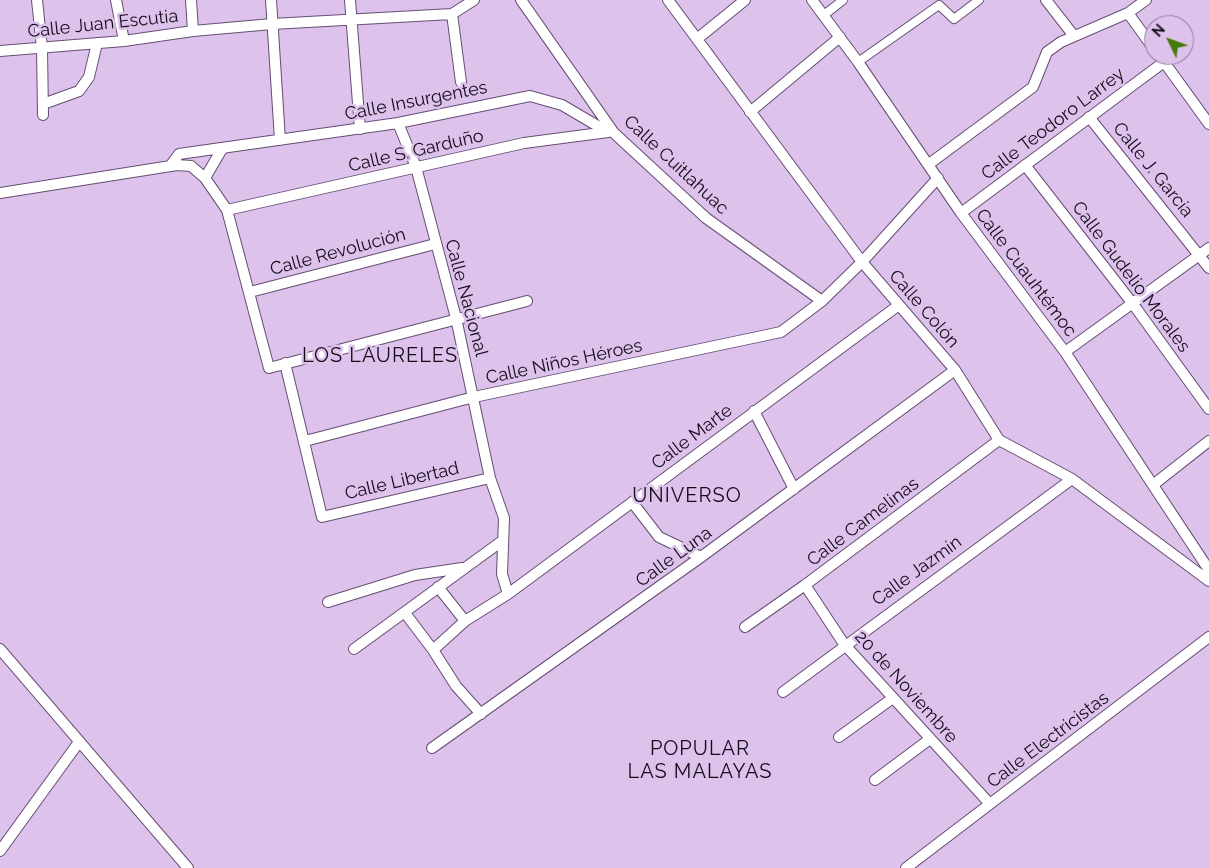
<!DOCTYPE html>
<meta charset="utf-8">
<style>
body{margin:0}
#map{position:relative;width:1209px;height:868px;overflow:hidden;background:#ddc2ec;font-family:Raleway,sans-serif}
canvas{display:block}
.north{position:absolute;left:1144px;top:15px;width:50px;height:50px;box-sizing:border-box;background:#ddc2ec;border:1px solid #8d7998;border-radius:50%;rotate:312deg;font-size:14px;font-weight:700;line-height:20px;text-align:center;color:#150c1a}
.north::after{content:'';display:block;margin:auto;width:18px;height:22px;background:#467a09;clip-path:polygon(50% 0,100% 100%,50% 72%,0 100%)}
</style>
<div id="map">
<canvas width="1209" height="868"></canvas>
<div class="north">N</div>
</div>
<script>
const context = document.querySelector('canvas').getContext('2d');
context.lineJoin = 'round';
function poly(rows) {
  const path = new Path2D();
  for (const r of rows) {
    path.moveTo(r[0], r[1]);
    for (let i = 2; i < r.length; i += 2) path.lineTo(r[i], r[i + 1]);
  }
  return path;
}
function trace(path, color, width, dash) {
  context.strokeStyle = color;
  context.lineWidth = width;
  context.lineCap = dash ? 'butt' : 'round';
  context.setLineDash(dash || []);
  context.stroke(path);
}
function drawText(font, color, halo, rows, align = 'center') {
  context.font = font + ' Raleway,sans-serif';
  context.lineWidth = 5;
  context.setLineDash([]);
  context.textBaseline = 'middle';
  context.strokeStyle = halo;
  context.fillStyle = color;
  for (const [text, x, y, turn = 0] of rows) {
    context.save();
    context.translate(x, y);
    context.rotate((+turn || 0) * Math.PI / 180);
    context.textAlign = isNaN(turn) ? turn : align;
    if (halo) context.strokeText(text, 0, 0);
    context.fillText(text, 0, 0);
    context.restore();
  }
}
const pedestrian = poly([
 [824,15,843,0],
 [858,62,939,5,954,19,979,0]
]);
const minor = poly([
 [37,0,42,48,43,115],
 [116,0,124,41],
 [191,0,193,31],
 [271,0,280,140],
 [350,0,360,129],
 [521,0,614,133,706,218,822,301],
 [668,0,862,262,955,370,999,440,1072,479,1209,581],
 [812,0,858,62,961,213,1065,352,1209,570],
 [1046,0,1074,36],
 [1128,13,1154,49],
 [452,14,461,82],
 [697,39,745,0],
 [0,51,124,41,193,31,272,24,452,14,474,0],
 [1159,55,1209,124],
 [43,104,79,91,89,77,97,43],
 [750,112,840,37],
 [1089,117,1209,268],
 [398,123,416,167,456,318,490,478,504,518,502,574,508,594],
 [222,149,205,178,227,210,269,368,527,301],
 [929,164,1033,87,1047,52,1061,42,1128,13,1146,0],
 [1025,165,1133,304,1209,409],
 [170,166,179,154,398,123,530,96,562,105,608,132],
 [0,193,177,165,191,166,205,178],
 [227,210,524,143,608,132],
 [961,213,1164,62],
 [250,292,435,244],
 [1065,352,1209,248],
 [285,363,322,517,490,478],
 [754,411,794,489],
 [305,441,474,397,781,332,822,301,862,262,938,178],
 [1153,485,1209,441],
 [632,502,659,537,701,557],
 [805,585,844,644,990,804],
 [438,587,465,621],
 [328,602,415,575,462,568],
 [405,613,433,650,456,686,481,714],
 [745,627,805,585,999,440],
 [0,649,188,868],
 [354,649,502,541],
 [433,650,465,621,508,594,899,305],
 [783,692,1072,479],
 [839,737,893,698],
 [432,748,701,557,955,370],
 [875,780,930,739],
 [0,851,79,742],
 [906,868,1209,637]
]);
trace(pedestrian, '#654e72', 10);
trace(minor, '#654e72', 12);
trace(pedestrian, '#fff', 8);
trace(minor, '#fff', 10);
drawText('18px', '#150c1a', '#ddc2ec', [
 ["Calle Juan Escutia",103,24,-6],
 ["Calle Insurgentes",416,101,-11],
 ["Calle Teodoro Larrey",1053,124,-37],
 ["Calle S. Garduño",416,151,-13],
 ["Calle Cuitlahuac",676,165,43],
 ["Calle J. García",1153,170,51],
 ["Calle Revolución",338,252,-15],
 ["Calle Cuauhtémoc",1026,273,53],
 ["Calle Gudelio Morales",1131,277,53],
 ["Calle Nacional",466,298,75],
 ["Calle Colón",924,309,49],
 ["Calle Niños Héroes",564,362,-12],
 ["Calle Marte",692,437,-37],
 ["Calle Libertad",402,481,-13],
 ["Calle Camelinas",863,522,-37],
 ["Calle Luna",674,557,-36],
 ["Calle Jazmín",917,571,-36],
 ["20 de Noviembre",906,687,48],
 ["Calle Electricistas",1048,740,-37]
]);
context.letterSpacing = '1px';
drawText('20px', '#150c1a', '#ddc2ec', [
 ["LOS LAURELES",380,356],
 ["UNIVERSO",687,496],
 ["POPULAR",700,749],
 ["LAS MALAYAS",700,772]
]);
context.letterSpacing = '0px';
</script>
